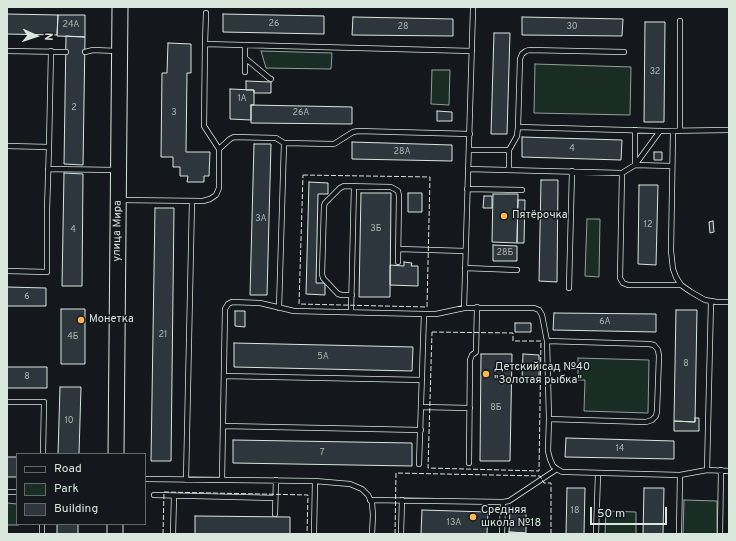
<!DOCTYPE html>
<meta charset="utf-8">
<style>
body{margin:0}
#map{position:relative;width:736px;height:541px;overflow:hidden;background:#14181c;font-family:Overpass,sans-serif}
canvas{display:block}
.frame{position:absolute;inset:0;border:8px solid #d8e6dc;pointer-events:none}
.legend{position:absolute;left:16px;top:453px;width:130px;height:72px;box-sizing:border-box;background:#14181c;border:1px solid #626a69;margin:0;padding:5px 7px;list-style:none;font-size:12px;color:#d8e6dc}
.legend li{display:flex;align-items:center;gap:8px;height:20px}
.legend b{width:20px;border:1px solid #626a69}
.north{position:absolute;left:16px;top:16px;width:40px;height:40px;-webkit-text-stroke:3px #14181c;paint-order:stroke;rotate:93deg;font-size:11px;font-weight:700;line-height:16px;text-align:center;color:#d8e6dc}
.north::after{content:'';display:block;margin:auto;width:14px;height:18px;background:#d8e6dc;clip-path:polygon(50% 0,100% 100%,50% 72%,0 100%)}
.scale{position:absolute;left:590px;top:507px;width:77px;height:18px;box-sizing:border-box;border:2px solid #d8e6dc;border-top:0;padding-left:5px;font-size:12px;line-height:14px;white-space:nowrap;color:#d8e6dc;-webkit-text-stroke:3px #14181c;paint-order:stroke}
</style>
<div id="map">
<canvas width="736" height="541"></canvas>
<div class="frame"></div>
<ul class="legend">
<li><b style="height:5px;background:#14181c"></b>Road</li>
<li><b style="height:11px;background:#1a2d24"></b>Park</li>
<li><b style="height:11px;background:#2c363c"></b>Building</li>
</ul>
<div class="north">N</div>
<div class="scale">50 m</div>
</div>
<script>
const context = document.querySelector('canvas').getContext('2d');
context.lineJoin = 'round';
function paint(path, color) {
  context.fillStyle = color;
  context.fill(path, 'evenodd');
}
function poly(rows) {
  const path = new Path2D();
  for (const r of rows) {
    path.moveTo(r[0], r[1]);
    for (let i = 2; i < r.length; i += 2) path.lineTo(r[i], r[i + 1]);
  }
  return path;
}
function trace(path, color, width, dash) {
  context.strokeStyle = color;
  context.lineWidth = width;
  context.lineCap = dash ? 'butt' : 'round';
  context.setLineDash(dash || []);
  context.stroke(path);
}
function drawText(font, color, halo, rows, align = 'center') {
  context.font = font + ' Overpass,sans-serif';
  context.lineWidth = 3;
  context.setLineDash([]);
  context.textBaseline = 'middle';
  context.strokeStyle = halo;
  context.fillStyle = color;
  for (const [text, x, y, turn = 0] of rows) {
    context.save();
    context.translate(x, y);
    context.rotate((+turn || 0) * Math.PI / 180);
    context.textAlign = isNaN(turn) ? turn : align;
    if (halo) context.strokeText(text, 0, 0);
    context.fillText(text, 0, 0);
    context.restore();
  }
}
const green = poly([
 [261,51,332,53,331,69,266,68,261,51],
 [535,64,631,67,630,115,534,113,535,64],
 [432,70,450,70,449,105,431,104,432,70],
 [587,219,600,219,599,277,585,276,587,219],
 [578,358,649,360,648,413,584,411,585,380,578,380,578,358],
 [684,500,717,501,717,534,683,534,684,500],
 [7,503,17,504,17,524,19,524,19,525,7,525,7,503],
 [606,511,636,512,636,534,605,534,606,511]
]);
paint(green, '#1a2d24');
trace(green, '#939e99', 1);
const building = poly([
 [7,14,58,15,57,35,7,34,7,14],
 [223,14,324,16,324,34,223,32,223,14],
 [58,15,85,15,85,37,57,36,58,15],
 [353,17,453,19,453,36,352,35,353,17],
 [522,17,623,19,622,36,522,35,522,17],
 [645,22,665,22,664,122,644,122,645,22],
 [494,33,510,33,507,134,491,134,494,33],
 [66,36,85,37,83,165,64,164,66,36],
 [168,43,191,44,191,73,187,73,186,152,210,152,209,176,204,176,204,182,187,182,188,176,180,176,180,167,173,167,173,157,161,157,162,73,167,73,168,43],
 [246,81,271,82,271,93,254,93,254,90,246,90,246,81],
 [230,89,254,90,254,105,251,105,251,120,230,119,230,89],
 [251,105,352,107,352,124,251,123,251,105],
 [437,111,452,112,452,121,437,121,437,111],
 [522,137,622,140,621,160,522,157,522,137],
 [352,142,452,145,452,161,352,159,352,142],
 [254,144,271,144,267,295,250,295,254,144],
 [654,152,662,152,662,160,654,160,654,152],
 [64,173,83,174,82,286,62,286,64,173],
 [541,180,558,180,557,282,539,281,541,180],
 [309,182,328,183,328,194,318,194,316,283,325,283,325,295,306,294,309,182],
 [639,185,658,185,656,265,638,264,639,185],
 [361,193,391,193,390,297,359,297,361,193],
 [408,193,422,193,422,212,408,212,408,193],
 [493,194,518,194,517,243,492,242,493,194],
 [484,196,492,196,492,208,483,208,484,196],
 [518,200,525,200,524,243,517,243,518,200],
 [155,208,174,208,171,461,151,461,155,208],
 [713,221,714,232,710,233,709,222,713,221],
 [493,245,517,246,517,261,493,261,493,245],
 [404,262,412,263,411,266,418,266,418,286,390,285,390,265,404,266,404,262],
 [7,287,46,288,46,306,7,306,7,287],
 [61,309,85,309,85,364,61,364,61,309],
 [676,310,697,310,695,422,674,421,676,310],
 [235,311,245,311,245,327,235,326,235,311],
 [554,313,656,314,656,332,553,330,554,313],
 [515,323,531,323,531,332,515,332,515,323],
 [234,343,413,347,412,371,234,367,234,343],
 [481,354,512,354,510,461,480,461,481,354],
 [523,354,539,355,539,379,522,379,523,354],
 [7,367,47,367,47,388,7,388,7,367],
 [60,387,81,387,79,454,58,454,60,387],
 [695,418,699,418,699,431,674,431,674,421,695,422,695,418],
 [566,438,674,441,674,459,565,457,566,438],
 [233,440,412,443,412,466,233,463,233,440],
 [7,457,17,457,17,477,7,477,7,457],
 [567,488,585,488,584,534,566,534,567,488],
 [644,488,664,488,663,534,643,534,644,488],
 [422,510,488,512,487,534,421,534,422,510],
 [510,510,526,510,526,533,509,532,510,510],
 [195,516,290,517,290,534,195,534,195,516],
 [57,524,78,524,78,534,57,534,57,524],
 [509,532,526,533,526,534,509,534,509,532]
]);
paint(building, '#2c363c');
trace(building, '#d8e6dc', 1);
const service = poly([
 [205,44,206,13],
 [7,51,66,52],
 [85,52,93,50,117,51],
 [245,58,269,78,271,79],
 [245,72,245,45],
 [518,127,520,59,522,54,526,51,529,50,624,52],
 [635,130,635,165,672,166],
 [673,131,671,251,673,269,676,277,681,285,691,292,705,300,717,302,729,302],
 [680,131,680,21],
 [7,146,49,147,47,210,47,272,7,271],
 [49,147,51,51],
 [219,149,204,126,205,44,472,51],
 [469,150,509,150,517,136,518,127,660,131,729,130],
 [48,169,117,170],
 [468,169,622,173,635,165,660,131],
 [509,170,509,150],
 [622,173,620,278,623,283,628,285,681,285],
 [467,189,522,190],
 [120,200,203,201,210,199,216,195,219,188,219,149,230,139,234,137,276,138,284,143,334,144,353,132,358,131,470,134],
 [399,249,465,251],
 [465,268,517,270],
 [569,288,572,171],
 [352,295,342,295,338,294,323,278,322,274,324,206,325,203,340,188,344,186,391,187,398,191,399,196,398,262],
 [279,308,284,143],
 [464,308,473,9],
 [351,312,354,186],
 [547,341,649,344,654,345,658,350,659,356,657,411,656,416,652,420,646,422,549,419],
 [224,376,422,380],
 [7,402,44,402,43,454],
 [421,407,470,408],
 [223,426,421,430],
 [469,463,470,360,472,355,476,352,477,307],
 [419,464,424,314],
 [707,470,711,301],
 [145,479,315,481,350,484,362,489,368,495,372,503,373,515,372,534],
 [186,480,192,201],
 [222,480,225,309,228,304,232,302,260,303,294,311,424,314,436,314,464,308,534,308,539,310,542,315,547,341,549,419,548,451,550,459,553,466,557,469,562,472,567,472,680,475,707,470,729,471],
 [7,492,17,492],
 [154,495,275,498],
 [370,500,503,502],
 [275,514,276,480],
 [42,534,42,524],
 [173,534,174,496],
 [314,534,315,481],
 [401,534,402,500],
 [502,534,503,502,509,501,557,469],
 [596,534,598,474],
 [679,534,680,475],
 [720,534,721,470]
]);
const primary = poly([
 [116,454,120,7],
 [115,534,115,524]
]);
trace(service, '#d8e6dc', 6);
trace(primary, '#d8e6dc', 17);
trace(service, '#14181c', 4.5);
trace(primary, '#14181c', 15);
trace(poly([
 [303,175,430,177,427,307,299,304,303,175],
 [432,332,513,333,513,341,541,341,539,471,428,468,432,332],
 [163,534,164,492,308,495,307,534],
 [395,534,396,473,540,476,544,483,551,483,551,534]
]), '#d8e6dc', 1, [5, 2]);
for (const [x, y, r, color] of [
 [504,216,4,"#ffb74d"],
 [81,320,4,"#ffb74d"],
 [486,374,4,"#ffb74d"],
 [473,517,4,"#ffb74d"]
]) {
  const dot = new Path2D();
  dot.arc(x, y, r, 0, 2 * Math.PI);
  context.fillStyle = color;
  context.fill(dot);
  trace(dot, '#14181c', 1.5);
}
drawText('9px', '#adbab4', null, [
 ["26",274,24],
 ["24А",71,25],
 ["28",403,27],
 ["30",572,27],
 ["32",655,72],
 ["1А",242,99],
 ["2",74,108],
 ["3",174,113],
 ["26А",301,113],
 ["4",572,149],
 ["28А",402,152],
 ["3А",261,219],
 ["12",648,225],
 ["3Б",376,229],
 ["4",73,230],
 ["28Б",505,253],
 ["6",27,297],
 ["6А",605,322],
 ["21",163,335],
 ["4Б",73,337],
 ["5А",323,357],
 ["8",686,364],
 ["8",27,377],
 ["8Б",496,408],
 ["10",69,421],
 ["14",620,449],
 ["7",322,453],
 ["18",575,511],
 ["13А",454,523]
]);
drawText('11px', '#d8e6dc', '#14181c', [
 ["Пятёрочка",512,216],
 ["Монетка",89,320],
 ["Детский сад №40",494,368],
 ["\"Золотая рыбка\"",494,381],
 ["Средняя",481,511],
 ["школа №18",481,524]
], 'left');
drawText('11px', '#d8e6dc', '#14181c', [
 ["улица Мира",118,231,-89]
]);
</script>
